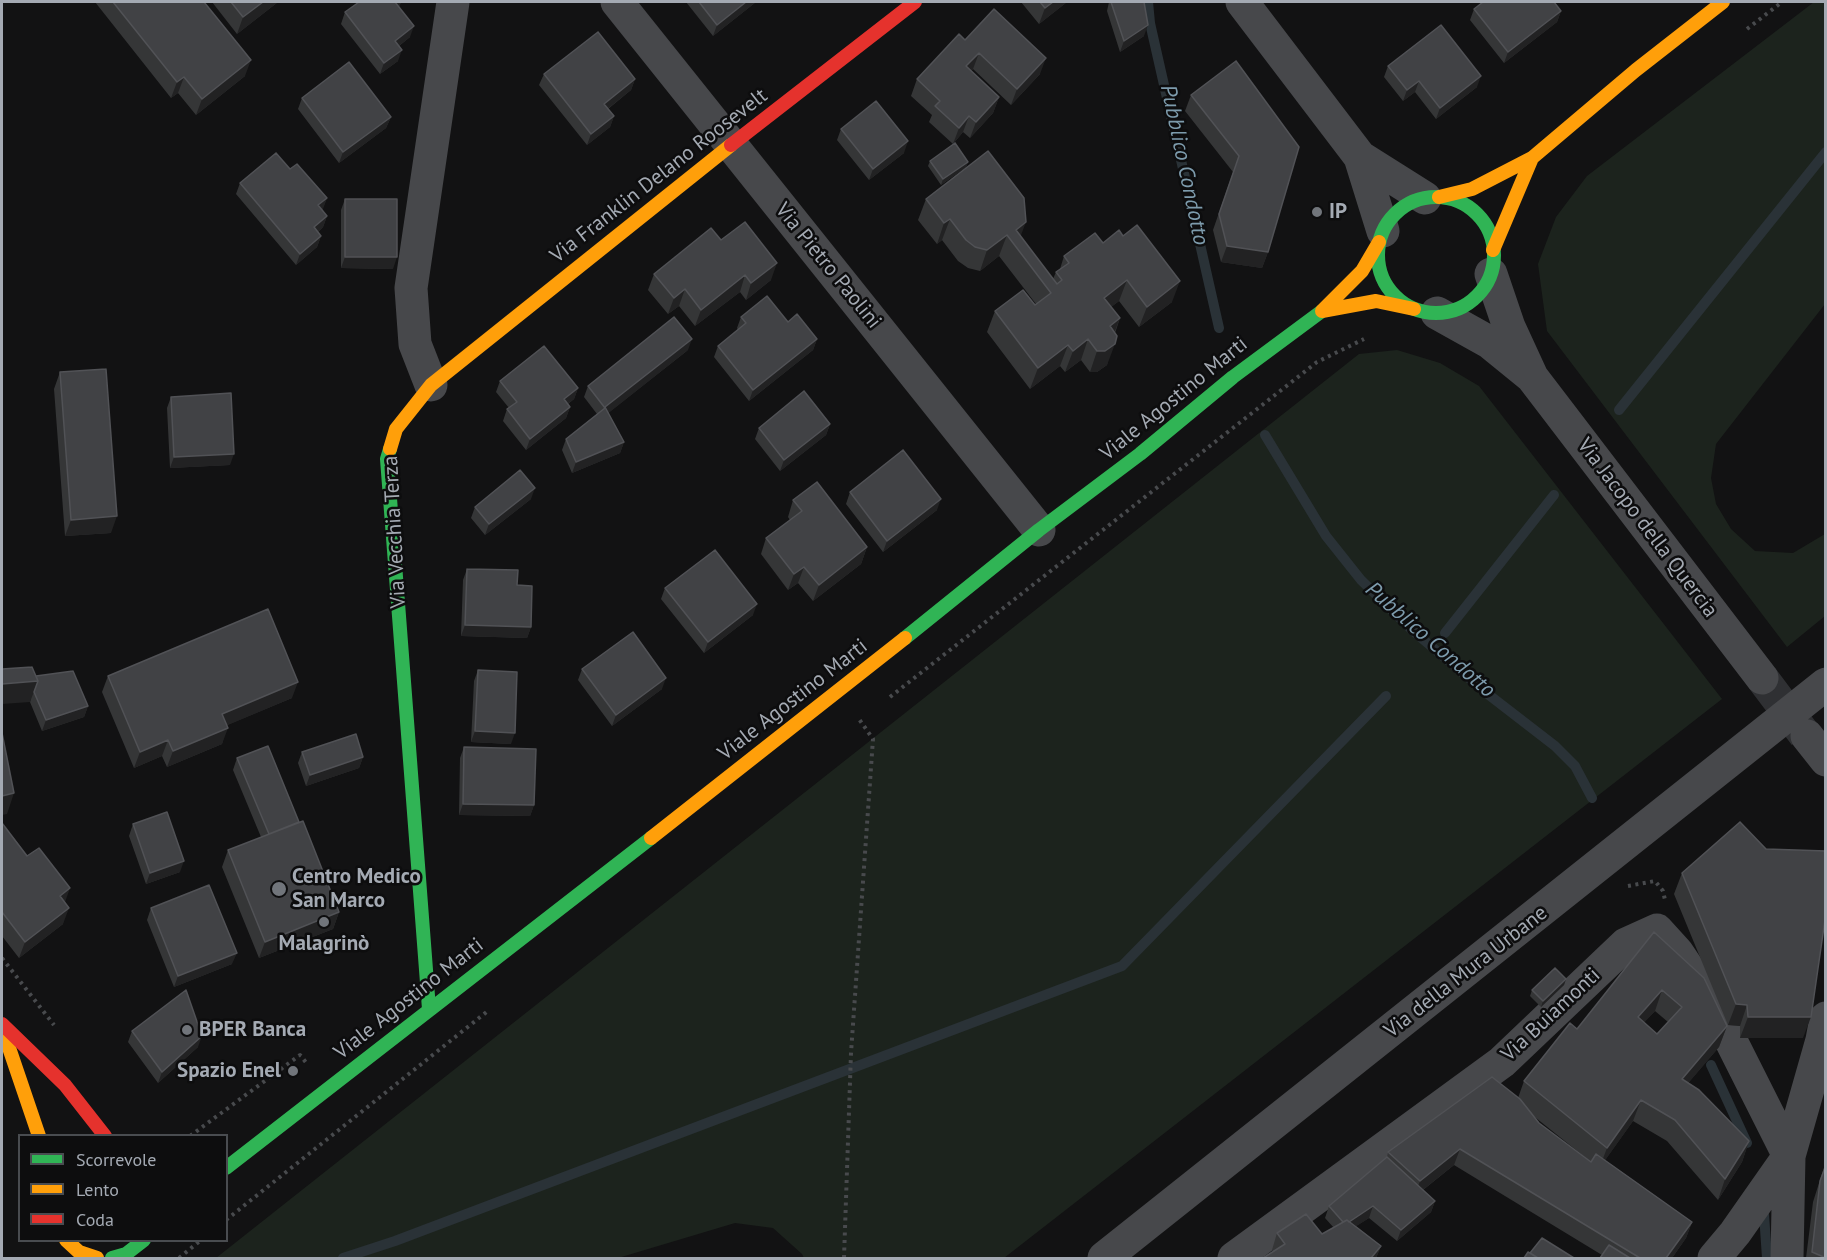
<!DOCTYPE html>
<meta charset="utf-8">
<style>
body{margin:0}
#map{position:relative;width:1827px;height:1260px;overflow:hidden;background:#121213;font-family:"PT Sans",sans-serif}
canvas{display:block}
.frame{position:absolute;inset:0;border:3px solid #a4aab3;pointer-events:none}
.legend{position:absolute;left:18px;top:1134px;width:210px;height:108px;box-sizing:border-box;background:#0d0d0e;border:2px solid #494c50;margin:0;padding:8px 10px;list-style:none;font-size:18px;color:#a4aab3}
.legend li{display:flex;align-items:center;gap:12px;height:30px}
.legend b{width:30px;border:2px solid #494c50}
</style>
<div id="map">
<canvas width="1827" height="1260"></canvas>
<div class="frame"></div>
<ul class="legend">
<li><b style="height:8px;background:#30b455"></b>Scorrevole</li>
<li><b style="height:8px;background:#ff9f0a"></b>Lento</li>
<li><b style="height:8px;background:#e5322d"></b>Coda</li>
</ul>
</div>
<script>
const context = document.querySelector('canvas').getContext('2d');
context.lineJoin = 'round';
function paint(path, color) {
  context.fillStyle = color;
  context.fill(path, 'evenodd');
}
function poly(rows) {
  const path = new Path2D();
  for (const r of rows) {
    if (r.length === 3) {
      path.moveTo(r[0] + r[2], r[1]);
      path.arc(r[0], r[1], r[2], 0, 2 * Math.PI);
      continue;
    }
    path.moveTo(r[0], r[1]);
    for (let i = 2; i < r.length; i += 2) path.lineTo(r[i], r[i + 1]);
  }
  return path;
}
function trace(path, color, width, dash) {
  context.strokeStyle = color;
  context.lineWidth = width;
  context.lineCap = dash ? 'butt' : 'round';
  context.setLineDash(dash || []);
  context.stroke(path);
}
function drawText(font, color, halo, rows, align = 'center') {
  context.font = font + ' "PT Sans",sans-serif';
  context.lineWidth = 5;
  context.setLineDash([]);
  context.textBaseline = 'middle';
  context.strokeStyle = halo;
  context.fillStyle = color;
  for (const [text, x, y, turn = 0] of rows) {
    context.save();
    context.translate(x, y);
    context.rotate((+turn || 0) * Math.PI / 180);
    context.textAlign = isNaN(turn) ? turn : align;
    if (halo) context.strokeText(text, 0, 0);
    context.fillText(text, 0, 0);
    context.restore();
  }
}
paint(poly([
 [1814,2,1826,2,1825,304,1716,444,1711,478,1716,504,1731,529,1755,551,1793,553,1825,534,1825,616,1787,647,1547,331,1538,264,1556,217,1587,176],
 [1397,350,1440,363,1479,386,1722,699,1004,1258,804,1258,802,1254,773,1228,735,1223,618,1258,216,1258,1359,354]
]), '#1c231d');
trace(poly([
 [1148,2,1150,23,1219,328],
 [1619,410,1826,152],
 [1265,435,1326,536,1361,580,1412,630,1489,695,1555,746,1575,766,1592,798],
 [1445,633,1554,495],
 [1711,1065,1747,1143],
 [1764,1214,1767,1258],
 [343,1258,395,1241,1122,966,1386,696]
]), '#2a3237', 10);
trace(poly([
 [1762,678,1805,735]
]), '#2f3033', 33, [33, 16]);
trace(poly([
 [1747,29,1782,2],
 [890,697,1317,362,1364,339],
 [1628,886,1655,881,1663,891,1665,900],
 [2,958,54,1025],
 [190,1136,300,1055,308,1065],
 [226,1220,489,1010],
 [179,1258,201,1240],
 [844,1258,851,1053,873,739,859,719]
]), '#484a4d', 4, [3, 4.5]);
trace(poly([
 [617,2,1039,530],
 [1242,2,1360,157],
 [1383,231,1360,157,1425,198],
 [1437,313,1489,342,1532,377,1509,327,1491,274],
 [1532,377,1762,678],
 [431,385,415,344,411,288,453,2],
 [1807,736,1826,760],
 [1104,1258,1826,684],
 [1234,1258,1502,1062,1626,944,1657,930,1677,952,1714,1007,1789,1156,1787,1258],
 [1714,1258,1735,1233,1789,1156,1822,1040,1826,1018]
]), '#47484b', 33);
trace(poly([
 [1436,255,58],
 [390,449,387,459,429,1009],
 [905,638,1039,530,1140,454,1233,377,1322,311],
 [226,1168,651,838],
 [112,1258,126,1254,144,1240]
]), '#30b455', 14);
trace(poly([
 [1532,158,1636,70,1723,2],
 [1439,197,1472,189,1532,158,1493,250],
 [1379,242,1362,271,1322,311,1376,301,1414,309],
 [390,449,396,429,431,385,731,145],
 [651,838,905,638],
 [3,1030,39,1136],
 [66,1240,79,1252,97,1258]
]), '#ff9f0a', 14);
trace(poly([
 [731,145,915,2],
 [2,1024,65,1085,105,1136]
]), '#e5322d', 14);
paint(poly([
 [95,2,204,2,245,76,196,115,178,93,171,98],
 [212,2,278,2,237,34],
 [401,2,399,7,410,37,399,46,398,61,380,74,341,24,345,12],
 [686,2,756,2,713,36],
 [1021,2,1067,2,1039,24],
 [1109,2,1144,2,1144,36,1120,52,1107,11],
 [1474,9,1561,11,1557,22,1504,63,1470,20],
 [965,40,1040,74,1011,105,973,69,971,71,999,97,993,113,970,138,963,132,953,144,929,122,932,115,911,96,917,79],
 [1236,61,1268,252,1262,268,1221,262,1213,230,1233,172,1185,111,1191,95],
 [1388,66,1477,87,1436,119,1415,92,1403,101,1384,77],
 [544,74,635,79,631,90,608,109,614,116,610,127,587,145,539,85],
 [302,98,391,117,386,128,339,163,298,109],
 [841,129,904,153,869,180,837,140],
 [930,161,968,162,966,167,941,185,928,166],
 [290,169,327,198,322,210,327,216,323,227,318,232,321,236,317,247,296,265,236,194,240,183],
 [345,199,393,269,341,268,341,210],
 [926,199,1021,237,1053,279,1056,272,1060,269,1064,256,1103,243,1172,302,1139,327,1119,301,1111,307,1120,318,1115,333,1107,365,1097,372,1090,372,1081,360,1065,372,1060,366,1030,389,987,332,995,311,1035,305,1036,304,999,256,980,271,968,268,958,261,942,240,937,244,918,220],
 [721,240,771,280,746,300,740,292,695,326,679,306,668,314,648,290,654,274],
 [741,317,788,322,817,339,813,350,749,401,714,357,718,346,738,330,737,328],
 [688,350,608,413,624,442,620,453,572,473,562,450,566,439,597,414,584,397,588,386],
 [60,372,111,533,65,536,54,389],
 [500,381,578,388,574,399,568,404,570,407,566,418,526,450,503,421,507,409,509,408,496,392],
 [171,397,230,465,170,468,167,408],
 [830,424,826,435,780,471,755,439,759,428],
 [850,492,937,510,883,552,846,504],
 [531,499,485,535,471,518,475,507],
 [793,500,867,547,861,564,813,601,798,583,788,590,761,554,766,538,790,520,788,517],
 [467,569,517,585,531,627,527,638,461,636,463,580],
 [665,588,753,615,704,653,661,599],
 [582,669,662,689,612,726,578,680],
 [478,670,511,744,471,742,474,681],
 [36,676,88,706,84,717,42,731,30,702],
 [108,676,292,698,227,725,222,744,167,767,162,756,134,768,102,692],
 [464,747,534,805,530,816,459,815,460,758],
 [302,752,363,757,359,768,306,786,298,763],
 [237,758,299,822,339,912,333,929,259,958,222,867,228,850,261,837,233,770],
 [2,823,65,903,63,924,19,958,2,936],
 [133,824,180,872,146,884,129,836],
 [1682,873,1803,1038,1740,1038,1740,1026,1728,1025,1674,894],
 [151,908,232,964,174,987,147,920],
 [1654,932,1704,978,1727,1026,1719,1047,1688,1083,1699,1090,1749,1141,1742,1162,1718,1200,1667,1141,1633,1121,1605,1160,1692,1222,1686,1238,1672,1258,1600,1258,1602,1255,1454,1165,1423,1190,1435,1201,1431,1212,1397,1241,1369,1218,1356,1226,1381,1246,1376,1258,1263,1258,1273,1252,1272,1250,1277,1233,1306,1214,1322,1234,1334,1228,1325,1218,1329,1206,1387,1157,1388,1152,1492,1077,1518,1098,1524,1081,1570,1023,1577,1029],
 [1655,1011,1668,1022,1657,1034,1644,1022],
 [1531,1114,1591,1162,1539,1123],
 [1566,979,1564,985,1541,1007,1530,996,1532,990],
 [132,1031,198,1047,158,1083,128,1042],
 [1826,1161,1826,1258,1806,1258,1813,1202]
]), '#353637');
paint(poly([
 [263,2,278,2,237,34,243,17],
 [396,2,401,2,399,7,391,13],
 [746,2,756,2,713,36,717,25],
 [1053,2,1067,2,1039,24,1045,8],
 [1561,11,1557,22,1504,63,1508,52],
 [1148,25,1144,36,1120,52,1124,41],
 [414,26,410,37,391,52,395,41],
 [402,50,398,61,380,74,384,63],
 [979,53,973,69,960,83,966,66],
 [1046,58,1040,74,1011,105,1017,89],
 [251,60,245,76,196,115,202,99],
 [1481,76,1477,87,1436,119,1440,108],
 [184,77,178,93,171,98,177,82],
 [635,79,631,90,600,115,604,104],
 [1419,81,1415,92,1403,101,1407,90],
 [999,97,993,113,970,138,976,122],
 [614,116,610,127,587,145,591,134],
 [969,116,963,132,953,144,959,128],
 [391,117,386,128,339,163,343,152],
 [908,141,904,153,869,180,873,169],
 [968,162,966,167,941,185,943,179],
 [327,198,323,209,314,216,318,205],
 [327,216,323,227,310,239,314,227],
 [950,219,942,240,937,244,944,223],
 [1026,222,1018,243,1016,230],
 [1007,235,999,256,980,271,987,250],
 [321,236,317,247,296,265,300,254],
 [1227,246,1268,252,1262,268,1221,262],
 [345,257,397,257,393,269,341,268],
 [777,263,771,280,746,300,751,283],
 [745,275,740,292,695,326,701,310],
 [1127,280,1119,301,1096,319,1104,298],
 [1180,281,1172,302,1139,327,1147,307],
 [685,289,679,306,668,314,674,298],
 [1120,318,1112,339,1110,326],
 [692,339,688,350,601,419,605,407],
 [817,339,813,350,749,401,753,390],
 [1088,339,1081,360,1065,372,1073,351],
 [1115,344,1107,365,1097,372,1090,372,1097,351],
 [1068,345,1060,366,1030,389,1038,368],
 [578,388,574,399,560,410,564,399],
 [570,407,566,418,526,450,530,439],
 [830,424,826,435,780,471,784,460],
 [624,442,620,453,572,473,576,462],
 [234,454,230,465,170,468,174,457],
 [535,488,531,499,485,535,489,524],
 [941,499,937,510,883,552,887,541],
 [117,516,111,533,65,536,71,520],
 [867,547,861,564,813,601,819,585],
 [804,567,798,583,788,590,794,574],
 [757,604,753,615,704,653,708,642],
 [465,625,531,627,527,638,461,636],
 [666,678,662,689,612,726,616,715],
 [38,681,30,702,2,704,2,684],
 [298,682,292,698,216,730,222,714],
 [88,706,84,717,42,731,46,720],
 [228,728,222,744,167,767,173,751],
 [475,731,515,733,511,744,471,742],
 [168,740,162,756,134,768,140,752],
 [363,757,359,768,306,786,310,775],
 [14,793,7,814,2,815,2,796],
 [463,804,534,805,530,816,459,815],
 [184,861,180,872,146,884,150,873],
 [70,888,64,905,60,896],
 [69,908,63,924,19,958,25,942],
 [339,912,333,929,259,958,265,942],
 [237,953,232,964,174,987,178,976],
 [1566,979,1564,985,1541,1007,1543,1001],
 [1662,990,1655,1011,1630,1038,1638,1017],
 [1736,1004,1747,1005,1740,1026,1728,1025],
 [1748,1017,1811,1017,1803,1038,1740,1038],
 [1727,1026,1719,1047,1674,1100,1682,1079],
 [202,1036,198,1047,158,1083,162,1072],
 [1641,1100,1633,1121,1599,1169,1607,1148],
 [1749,1141,1742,1162,1718,1200,1725,1179],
 [1460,1149,1454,1165,1414,1197,1420,1181],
 [1435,1201,1431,1212,1397,1241,1401,1230],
 [1373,1206,1369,1218,1341,1236,1345,1225],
 [1692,1222,1686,1238,1672,1258,1666,1258],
 [1381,1246,1376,1258,1371,1258]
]), '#222223');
const building = poly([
 [113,2,204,2,251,60,202,99,184,77,177,82,113,2],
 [231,2,263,2,243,17,231,2],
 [359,2,396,2,395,2,414,26,395,41,402,50,384,63,345,12,359,2],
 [699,2,746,2,717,25,699,2],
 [1040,2,1053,2,1045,8,1040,2],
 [1111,2,1144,2,1148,25,1124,41,1111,2],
 [1483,2,1554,2,1561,11,1508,52,1474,9,1483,2],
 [994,9,1046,58,1017,89,979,53,966,66,999,97,976,122,969,116,959,128,935,106,940,101,917,79,959,34,965,40,994,9],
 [1441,25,1481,76,1440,108,1419,81,1407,90,1388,66,1441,25],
 [598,32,635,79,604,104,614,116,591,134,544,74,598,32],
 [1236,61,1299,147,1268,252,1227,246,1219,214,1239,156,1191,95,1236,61],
 [349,62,391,117,343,152,302,98,349,62],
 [876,101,908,141,873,169,841,129,876,101],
 [955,143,968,162,943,179,930,161,955,143],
 [988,151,1024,198,1026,222,1016,230,1057,284,1062,280,1056,272,1069,263,1064,256,1095,233,1103,243,1119,230,1123,236,1137,225,1180,281,1147,307,1127,280,1104,298,1120,318,1110,326,1117,336,1115,344,1105,351,1097,351,1088,339,1073,351,1068,345,1038,368,995,311,1023,290,1035,305,1051,293,1007,235,987,250,975,247,966,240,950,219,944,223,926,199,988,151],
 [276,153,290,169,297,164,327,198,318,205,327,216,314,227,321,236,300,254,240,183,276,153],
 [345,199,397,199,397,257,345,257,345,199],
 [745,222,777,263,751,283,745,275,701,310,685,289,674,298,654,274,711,228,721,240,745,222],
 [767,296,788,322,797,314,817,339,753,390,718,346,746,323,741,317,767,296],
 [674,317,692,339,605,407,624,442,576,462,566,439,605,408,588,386,674,317],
 [544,346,578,388,564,399,570,407,530,439,507,409,517,402,500,381,544,346],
 [106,369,117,516,71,520,60,372,106,369],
 [804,391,830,424,784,460,759,428,804,391],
 [231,393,234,454,174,457,171,397,231,393],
 [903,450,941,499,887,541,850,492,903,450],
 [520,470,535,488,489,524,475,507,520,470],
 [817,482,867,547,819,585,804,567,794,574,766,538,802,511,793,500,817,482],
 [715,550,757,604,708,642,665,588,715,550],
 [467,569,518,570,517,585,532,586,531,627,465,625,467,569],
 [268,609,298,682,222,714,228,728,173,751,168,740,140,752,108,676,268,609],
 [633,632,666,678,616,715,582,669,633,632],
 [32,667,38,681,2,684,2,669,32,667],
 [478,670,517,672,515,733,475,731,478,670],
 [73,671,88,706,46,720,34,692,38,681,36,676,73,671],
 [2,733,14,793,2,796,2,733],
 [356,734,363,757,310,775,302,752,356,734],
 [268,746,299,822,269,834,237,758,268,746],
 [464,747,536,749,534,805,463,804,464,747],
 [167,812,184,861,150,873,133,824,167,812],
 [303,821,339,912,265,942,228,850,303,821],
 [1740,822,1766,849,1826,851,1826,913,1811,1017,1748,1017,1747,1005,1736,1004,1682,873,1740,822],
 [2,823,27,856,39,848,70,888,60,896,69,908,25,942,2,912,2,823],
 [209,885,237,953,178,976,151,908,209,885],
 [1654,932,1704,978,1727,1026,1682,1079,1699,1090,1749,1141,1725,1179,1675,1120,1641,1100,1607,1148,1524,1081,1570,1023,1577,1029,1654,932],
 [1662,990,1682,1007,1657,1034,1638,1017,1662,990],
 [1555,968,1566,979,1543,1001,1532,990,1555,968],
 [186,990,202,1036,162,1072,132,1031,186,990],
 [1492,1077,1520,1099,1539,1123,1591,1162,1596,1154,1692,1222,1666,1258,1640,1258,1460,1149,1420,1181,1388,1152,1492,1077],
 [1387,1157,1435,1201,1401,1230,1373,1206,1349,1222,1347,1220,1343,1222,1329,1206,1387,1157],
 [1826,1165,1826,1258,1812,1252,1820,1181,1826,1165],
 [1306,1214,1322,1234,1347,1220,1381,1246,1371,1258,1263,1258,1285,1244,1277,1233,1306,1214],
 [1542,1238,1574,1258,1538,1258,1530,1253,1542,1238],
 [1609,1245,1630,1258,1600,1258,1609,1245],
 [1528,1252,1538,1258,1524,1258,1528,1252]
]);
paint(building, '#414245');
trace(building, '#515256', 1.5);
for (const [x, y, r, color] of [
 [1317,212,6,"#71757b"],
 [279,889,8,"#71757b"],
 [324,922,6,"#71757b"],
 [187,1030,6,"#71757b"],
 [293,1071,6,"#71757b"]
]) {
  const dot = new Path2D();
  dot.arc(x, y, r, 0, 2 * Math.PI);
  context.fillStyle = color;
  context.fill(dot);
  trace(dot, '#0d0d0e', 2);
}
drawText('21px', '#a4aab3', '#0d0d0e', [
 ["Via Franklin Delano Roosevelt",659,176,-38],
 ["Via Pietro Paolini",828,266,51],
 ["Viale Agostino Marti",1174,399,-39],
 ["Via Jacopo della Quercia",1647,528,53],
 ["Via Vecchia Terza",395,532,-93],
 ["Viale Agostino Marti",793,700,-38],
 ["Via della Mura Urbane",1466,972,-38],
 ["Viale Agostino Marti",409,999,-38],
 ["Via Buiamonti",1551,1015,-43]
]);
drawText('bold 21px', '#a4aab3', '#0d0d0e', [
 ["IP",1329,212],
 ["Centro Medico",292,877],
 ["San Marco",292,901],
 ["Malagrinò",324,944,"center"],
 ["BPER Banca",199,1030],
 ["Spazio Enel",281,1071,"right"]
], 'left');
drawText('italic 22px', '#7d9bac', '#0d0d0e', [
 ["Pubblico Condotto",1184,165,78],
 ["Pubblico Condotto",1430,640,41]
]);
</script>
